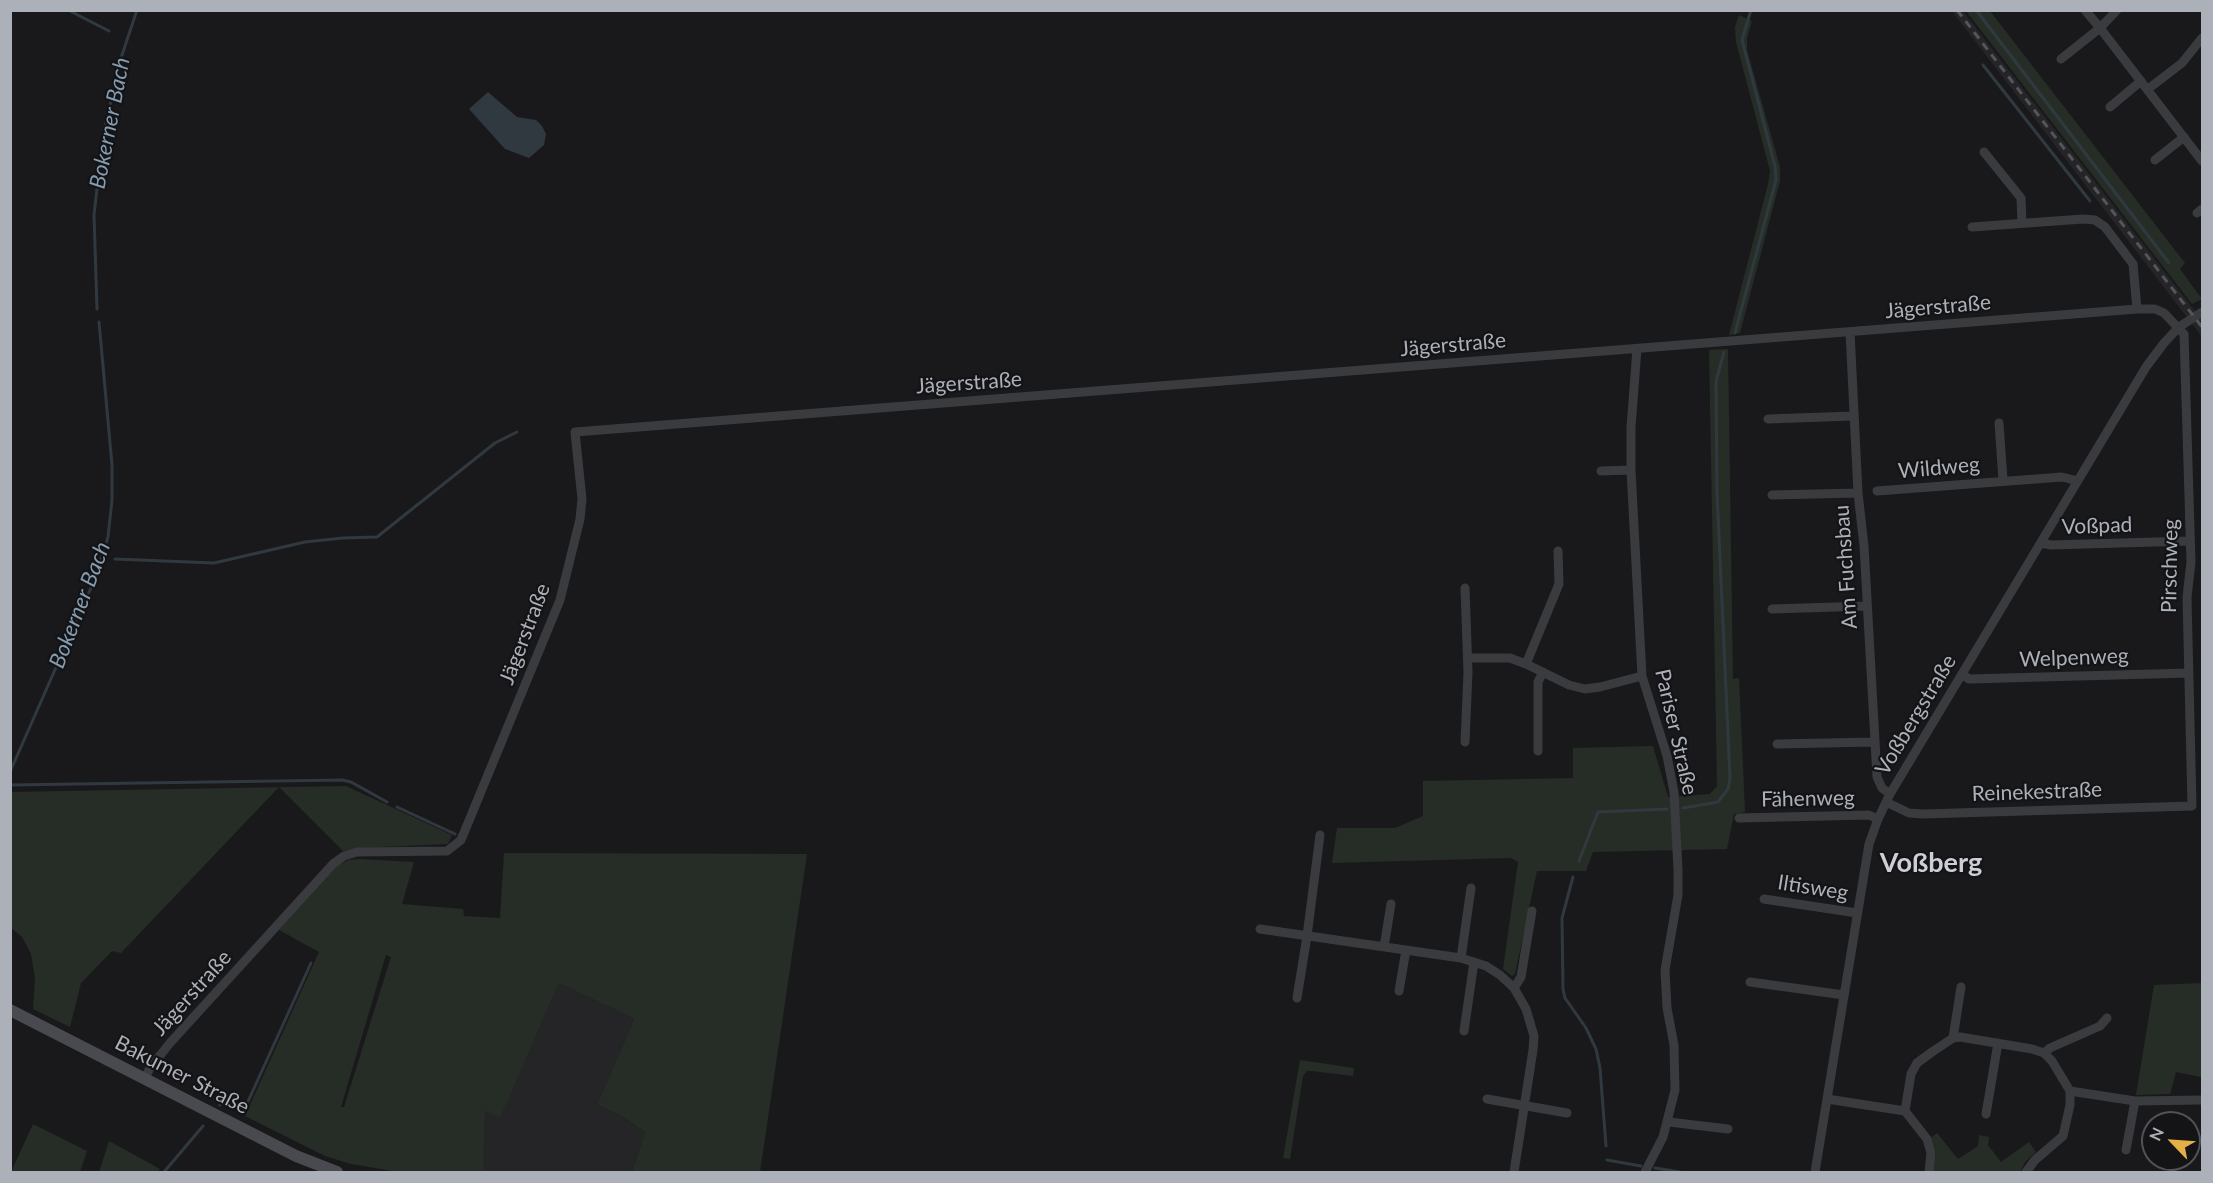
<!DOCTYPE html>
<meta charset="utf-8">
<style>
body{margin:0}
#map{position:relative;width:2213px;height:1183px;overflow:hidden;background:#19191b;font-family:Lato,sans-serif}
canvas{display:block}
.frame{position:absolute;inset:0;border:12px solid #acb0b9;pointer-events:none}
.north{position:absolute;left:2141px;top:1111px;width:60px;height:60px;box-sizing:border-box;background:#141416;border:2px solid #515257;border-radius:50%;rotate:295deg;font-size:16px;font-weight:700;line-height:24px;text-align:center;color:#acb0b9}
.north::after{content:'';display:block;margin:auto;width:21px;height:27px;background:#e5af47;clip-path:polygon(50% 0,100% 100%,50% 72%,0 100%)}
</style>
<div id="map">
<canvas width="2213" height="1183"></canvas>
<div class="frame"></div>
<div class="north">N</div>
</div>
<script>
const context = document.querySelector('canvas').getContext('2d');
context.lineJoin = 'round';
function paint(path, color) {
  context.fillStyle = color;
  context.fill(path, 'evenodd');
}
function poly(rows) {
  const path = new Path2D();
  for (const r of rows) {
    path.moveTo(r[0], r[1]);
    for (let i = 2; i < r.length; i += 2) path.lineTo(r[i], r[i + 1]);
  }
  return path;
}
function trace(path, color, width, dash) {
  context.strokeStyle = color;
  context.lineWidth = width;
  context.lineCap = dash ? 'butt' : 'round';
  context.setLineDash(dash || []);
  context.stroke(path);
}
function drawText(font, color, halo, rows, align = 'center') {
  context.font = font + ' Lato,sans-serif';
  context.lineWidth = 4.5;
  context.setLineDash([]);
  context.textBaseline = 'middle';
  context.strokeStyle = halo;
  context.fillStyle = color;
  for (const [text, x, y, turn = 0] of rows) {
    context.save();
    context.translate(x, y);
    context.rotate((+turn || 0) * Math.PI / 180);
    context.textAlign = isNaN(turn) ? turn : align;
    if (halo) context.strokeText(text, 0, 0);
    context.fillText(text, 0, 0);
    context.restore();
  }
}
paint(poly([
 [1952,11,1963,11,2202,320,2202,337],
 [559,983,634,1019,597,1105,622,1116,645,1132,632,1172,484,1172,485,1111,500,1117]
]), '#252527');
paint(poly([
 [1966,11,1990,11,2185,263,2180,269,2202,299,2192,304],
 [1739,15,1752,21,1747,38,1747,50,1780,167,1780,181,1740,333,1729,335,1768,184,1770,171,1736,42,1735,27],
 [1728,349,1733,679,1739,678,1745,812,1734,814,1727,849,1593,852,1586,871,1537,871,1515,974,1512,976,1503,969,1518,862,1511,858,1332,863,1337,828,1395,828,1423,816,1423,781,1573,778,1573,748,1653,746,1668,797,1710,794,1717,786,1709,350],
 [346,786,452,835,448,844,360,848,343,851,279,787,121,953,112,951,81,983,70,1027,33,1009,35,978,31,954,22,937,11,928,10,792],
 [504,853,807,854,760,1172,632,1172,645,1132,622,1116,597,1105,634,1019,559,983,500,1118,485,1111,484,1172,398,1172,351,1164,325,1156,245,1116,319,952,279,930,337,866,349,860,360,859,414,862,402,904,463,909,464,916,500,918],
 [386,955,391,957,344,1107,341,1107],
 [2202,983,2201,1077,2176,1072,2170,1094,2136,1095,2154,985],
 [1300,1060,1354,1068,1353,1076,1312,1071,1307,1071,1303,1076,1290,1159,1283,1158],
 [33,1124,87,1151,80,1172,11,1172],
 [1937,1133,1958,1159,1978,1146,1979,1135,1989,1137,1988,1145,2001,1162,2029,1142,2036,1152,2025,1162,2020,1172,1932,1172,1936,1153,1931,1138],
 [109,1141,160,1169,157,1172,99,1172]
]), '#252d26');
paint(poly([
 [488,92,517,117,536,120,542,126,546,134,544,145,529,158,505,149,469,109]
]), '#313940');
trace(poly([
 [68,10,109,31],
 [1976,10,2169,263],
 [1983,65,2090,201],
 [97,309,94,215,103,136,120,61,137,10],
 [1735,333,1776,180,1775,166,1742,40,1751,10],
 [115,559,214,563,305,542,343,538,377,537,495,443,517,432],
 [10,772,94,581,108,537,112,500,112,465,99,322],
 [10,785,342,780,351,782,387,802],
 [397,807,455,834],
 [1683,808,1718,802,1728,789,1730,778,1717,492,1716,381,1724,352],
 [1579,861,1598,812,1667,809],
 [1573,877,1562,918,1563,989,1565,998,1586,1028,1596,1049,1600,1068,1606,1146],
 [220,1105,226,1102,241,1110,245,1108,311,963],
 [1607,1160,1641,1166],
 [1655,1168,1680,1172],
 [164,1172,203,1126]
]), '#313940', 3);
trace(poly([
 [2117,10,2100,28,2202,161],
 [2061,59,2100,28,2085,10],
 [2148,89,2182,63,2202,38],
 [2110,107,2141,81],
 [1984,152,2021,198,2022,223],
 [2155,160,2184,137],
 [2197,213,2202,209],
 [1972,227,2083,219,2095,220,2105,227,2133,264,2137,309],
 [1850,332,1858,493,1864,546,1877,777,1882,788,1890,794],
 [1637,349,1631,427,1631,470,1642,676,1667,756,1674,792,1678,870,1678,895,1665,970,1667,1008,1674,1045,1675,1090,1663,1137,1645,1172],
 [1768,419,1853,416],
 [1999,423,2003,480],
 [1601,471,1631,470],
 [1877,491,2062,477,2078,481],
 [1772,495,1858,493],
 [2041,543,2051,545,2190,541],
 [1772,609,1867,606],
 [1468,658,1510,658,1526,664,1569,685,1585,689,1600,687,1642,676],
 [1526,664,1559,584,1558,551],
 [1962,674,1969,679,2189,673],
 [1465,742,1468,672,1465,588],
 [1777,744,1874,742],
 [1538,751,1538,682,1543,672],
 [1739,818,1869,815,1878,819],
 [1764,899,1857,913],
 [1260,929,1461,958,1486,966,1500,975,1514,988,1526,1009,1534,1036,1533,1050,1514,1172],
 [1384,947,1391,904],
 [1461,958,1471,888],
 [1750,982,1844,995],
 [1514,988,1521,977,1532,911],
 [1399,991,1406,950],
 [1297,998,1307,936,1320,835],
 [1464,1031,1474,962],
 [1953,1038,1961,987],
 [2044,1053,2050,1048,2100,1026,2107,1018],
 [145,1078,150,1068,170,1043,333,864,344,856,357,852,447,851,461,840,560,600,580,519,582,499,575,432,2137,309,2155,309,2164,313,2184,334,2191,562,2187,597,2192,806,1923,814,1909,813,1886,802],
 [2070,1091,2135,1101,2202,1100],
 [1487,1099,1567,1113],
 [1827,1099,1905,1111],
 [1986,1114,1998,1043],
 [1669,1122,1728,1129],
 [2126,1150,2135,1101],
 [1815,1172,1869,844,1878,819,1890,794,2146,367,2164,343,2179,327,2202,312],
 [1929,1172,1931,1153,1927,1139,1905,1111,1911,1074,1917,1063,1932,1052,1953,1038,1960,1037,2032,1049,2044,1053,2052,1061,2070,1091,2070,1105,2063,1136,2035,1160,2026,1172]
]), '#3a3b3f', 9);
trace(poly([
 [10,1010,296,1156,337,1172]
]), '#484a4f', 12);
trace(poly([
 [1957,10,2202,327]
]), '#53555a', 3, [8, 6]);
drawText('21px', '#acb0b9', '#141416', [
 ["Jägerstraße",1938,307,-5],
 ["Jägerstraße",1453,345,-5],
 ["Jägerstraße",969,383,-4],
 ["Wildweg",1939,468,-5],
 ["Voßpad",2097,526,-2],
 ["Pirschweg",2170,566,-89],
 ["Am Fuchsbau",1846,567,-94],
 ["Jägerstraße",525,634,-69],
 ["Welpenweg",2074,658,-2],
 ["Voßbergstraße",1916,715,-59],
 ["Pariser Straße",1676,732,77],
 ["Reinekestraße",2037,792,-2],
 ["Fähenweg",1808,799,-1],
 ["Iltisweg",1813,888,9],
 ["Jägerstraße",192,993,-48],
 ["Bakumer Straße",182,1075,27]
]);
drawText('italic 22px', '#869db1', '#141416', [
 ["Bokerner Bach",110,123,-79],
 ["Bokerner Bach",80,605,-69]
]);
drawText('bold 27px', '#cdcfd6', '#141416', [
 ["Voßberg",1931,863]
]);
</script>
